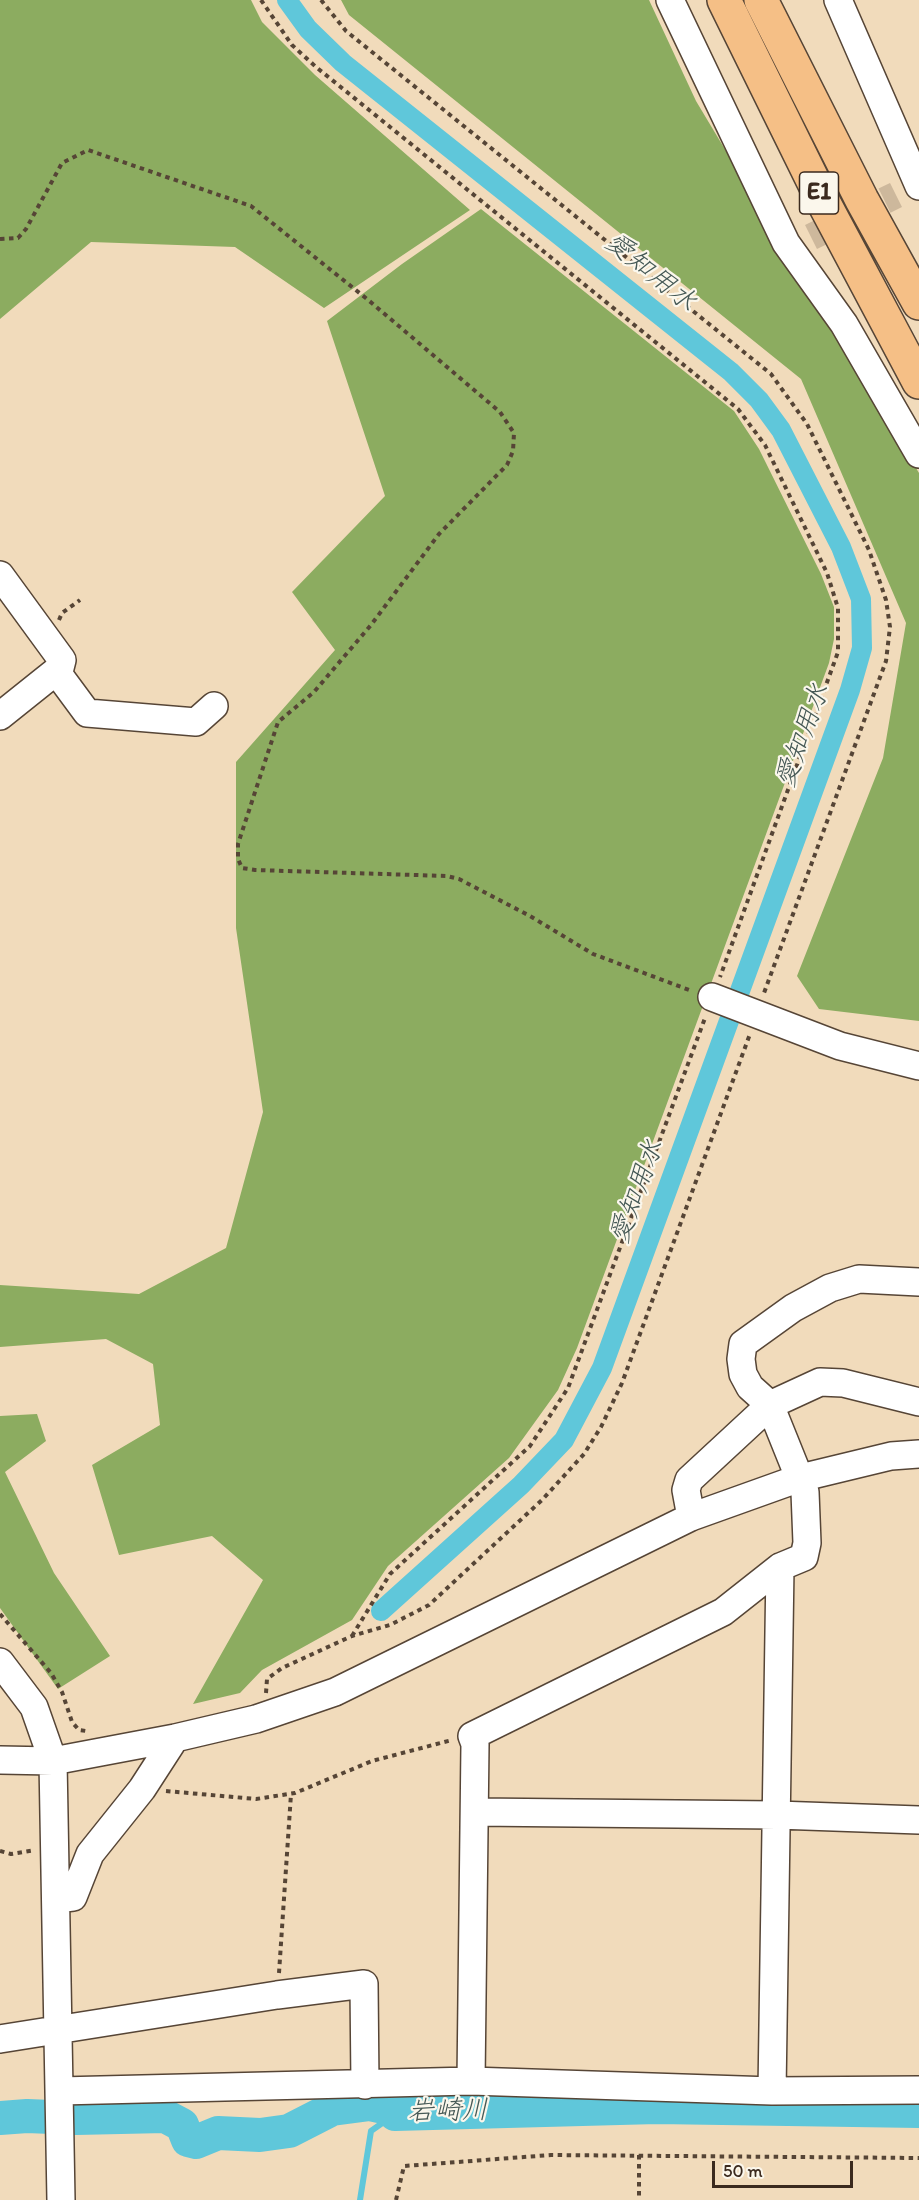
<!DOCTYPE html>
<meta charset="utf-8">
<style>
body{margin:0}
#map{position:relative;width:919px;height:2200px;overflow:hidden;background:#f1dbbb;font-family:Itim,sans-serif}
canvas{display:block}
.scale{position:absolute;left:712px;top:2161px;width:141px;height:27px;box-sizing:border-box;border:3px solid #3b2a1e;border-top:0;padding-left:8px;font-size:18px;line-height:21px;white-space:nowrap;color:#3b2a1e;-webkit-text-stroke:4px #fbf7ec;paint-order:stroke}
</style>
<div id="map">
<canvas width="919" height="2200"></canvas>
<div class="scale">50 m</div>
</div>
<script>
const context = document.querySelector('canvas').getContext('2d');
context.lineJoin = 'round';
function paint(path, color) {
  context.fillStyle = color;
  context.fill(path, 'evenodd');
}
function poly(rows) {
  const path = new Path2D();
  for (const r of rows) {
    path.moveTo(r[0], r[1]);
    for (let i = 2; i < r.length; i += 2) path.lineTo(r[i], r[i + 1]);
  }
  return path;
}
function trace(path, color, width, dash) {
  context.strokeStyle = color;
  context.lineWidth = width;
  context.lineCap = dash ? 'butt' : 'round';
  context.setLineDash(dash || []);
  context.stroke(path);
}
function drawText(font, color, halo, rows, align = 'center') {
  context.font = font + ' Itim,"Klee One",sans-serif';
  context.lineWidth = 4.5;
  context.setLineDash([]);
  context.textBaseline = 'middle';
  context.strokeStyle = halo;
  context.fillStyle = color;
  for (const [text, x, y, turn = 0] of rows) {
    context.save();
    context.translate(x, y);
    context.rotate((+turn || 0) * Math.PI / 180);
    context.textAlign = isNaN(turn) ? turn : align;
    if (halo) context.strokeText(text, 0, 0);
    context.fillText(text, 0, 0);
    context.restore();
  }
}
paint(poly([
 [0,0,251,0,262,22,315,75,470,210,324,308,235,247,91,242,0,319],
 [341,0,649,0,696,101,919,473,919,1021,819,1009,797,976,883,758,906,623,801,379,349,15],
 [481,209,734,411,759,449,821,574,834,607,834,639,829,663,577,1348,558,1390,509,1458,388,1566,352,1620,262,1670,240,1693,193,1704,263,1580,212,1536,119,1555,92,1465,160,1425,153,1364,106,1339,0,1347,0,1285,139,1294,226,1248,263,1112,236,928,236,762,335,650,292,592,385,496,327,321,402,264],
 [37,1414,46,1441,5,1472,54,1573,110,1656,58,1689,0,1608,0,1416]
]), '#8cac60');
trace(poly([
 [360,2200,371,2131,395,2114]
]), '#5fc7da', 6);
trace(poly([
 [287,0,308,29,343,63,731,372,759,400,781,430,841,547,861,599,862,648,850,690,602,1368,564,1440,521,1485,381,1611]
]), '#5fc7da', 20);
trace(poly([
 [0,2118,27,2116,76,2118,165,2116,182,2125,188,2140,196,2142,218,2133,260,2135,289,2131,332,2109,370,2104,389,2108,395,2114,657,2107,919,2111]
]), '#5fc7da', 34);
trace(poly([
 [811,237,896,195]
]), '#cdb89c', 27, [27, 14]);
const minor = poly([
 [670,0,786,243,844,324,919,454],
 [838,0,919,186],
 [0,575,62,660,60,668,0,716],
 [56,671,87,713,196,722,214,706],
 [712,997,840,1046,919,1066],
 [691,1517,686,1490,689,1480,770,1405,820,1382,843,1383,919,1402],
 [0,1662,34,1707,53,1761,61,2200],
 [0,1760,53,1761,175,1738,256,1719,335,1692,691,1517,800,1478,891,1456,919,1454],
 [475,1812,777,1815,919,1820],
 [56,1899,73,1897,90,1854,142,1789,175,1738],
 [0,2039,277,1995,364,1984,365,2085],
 [471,2081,475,1744,472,1736,723,1612,780,1567,804,1557,807,1543,805,1492,770,1405,750,1387,743,1374,741,1359,743,1344,793,1308,830,1288,859,1279,919,1282],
 [60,2091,471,2081,772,2091,919,2090],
 [772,2091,780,1567]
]);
const highway = poly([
 [724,0,826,207,919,382],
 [761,0,862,200,919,303]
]);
trace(minor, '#564536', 30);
trace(highway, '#564536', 36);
trace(poly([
 [261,0,292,45,316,67,738,409,765,445,827,573,838,608,838,652,720,977],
 [321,0,346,31,771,374,807,424,869,550,886,600,890,627,886,661,764,993],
 [0,239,18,238,26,229,62,163,88,150,251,206,367,299,500,412,514,433,513,451,507,465,439,534,371,625,314,692,278,722,238,844,238,859,242,868,255,870,447,876,459,879,530,916,593,954,692,991],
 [59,620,62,613,80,600],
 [0,1614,51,1673,62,1692,72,1722,79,1730,86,1731],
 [352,1636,390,1574,530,1446,568,1388,705,1018],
 [266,1693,267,1679,282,1668,352,1636,390,1625,429,1605,542,1500,584,1454,601,1427,622,1383,750,1034],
 [166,1791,256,1799,295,1793,372,1761,452,1740],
 [0,1851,11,1854,35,1850],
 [279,1973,291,1794],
 [639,2155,639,2200],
 [396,2200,404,2166,551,2155,919,2158]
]), '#564536', 4, [4.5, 4.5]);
trace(minor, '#fff', 27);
trace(highway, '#f5bf86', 33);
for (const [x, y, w] of [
 [819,193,39]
]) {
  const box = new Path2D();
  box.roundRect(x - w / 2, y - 21, w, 42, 4.5);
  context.fillStyle = '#fbf7ec';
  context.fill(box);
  trace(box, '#3b2a1e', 1.5);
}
drawText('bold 24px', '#3b2a1e', null, [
 ["E1",819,193]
]);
drawText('italic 27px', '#465956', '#fbf7ec', [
 ["愛知用水",650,273,39],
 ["愛知用水",804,736,-70],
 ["愛知用水",638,1192,-70],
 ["岩崎川",448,2112,-1]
]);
</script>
